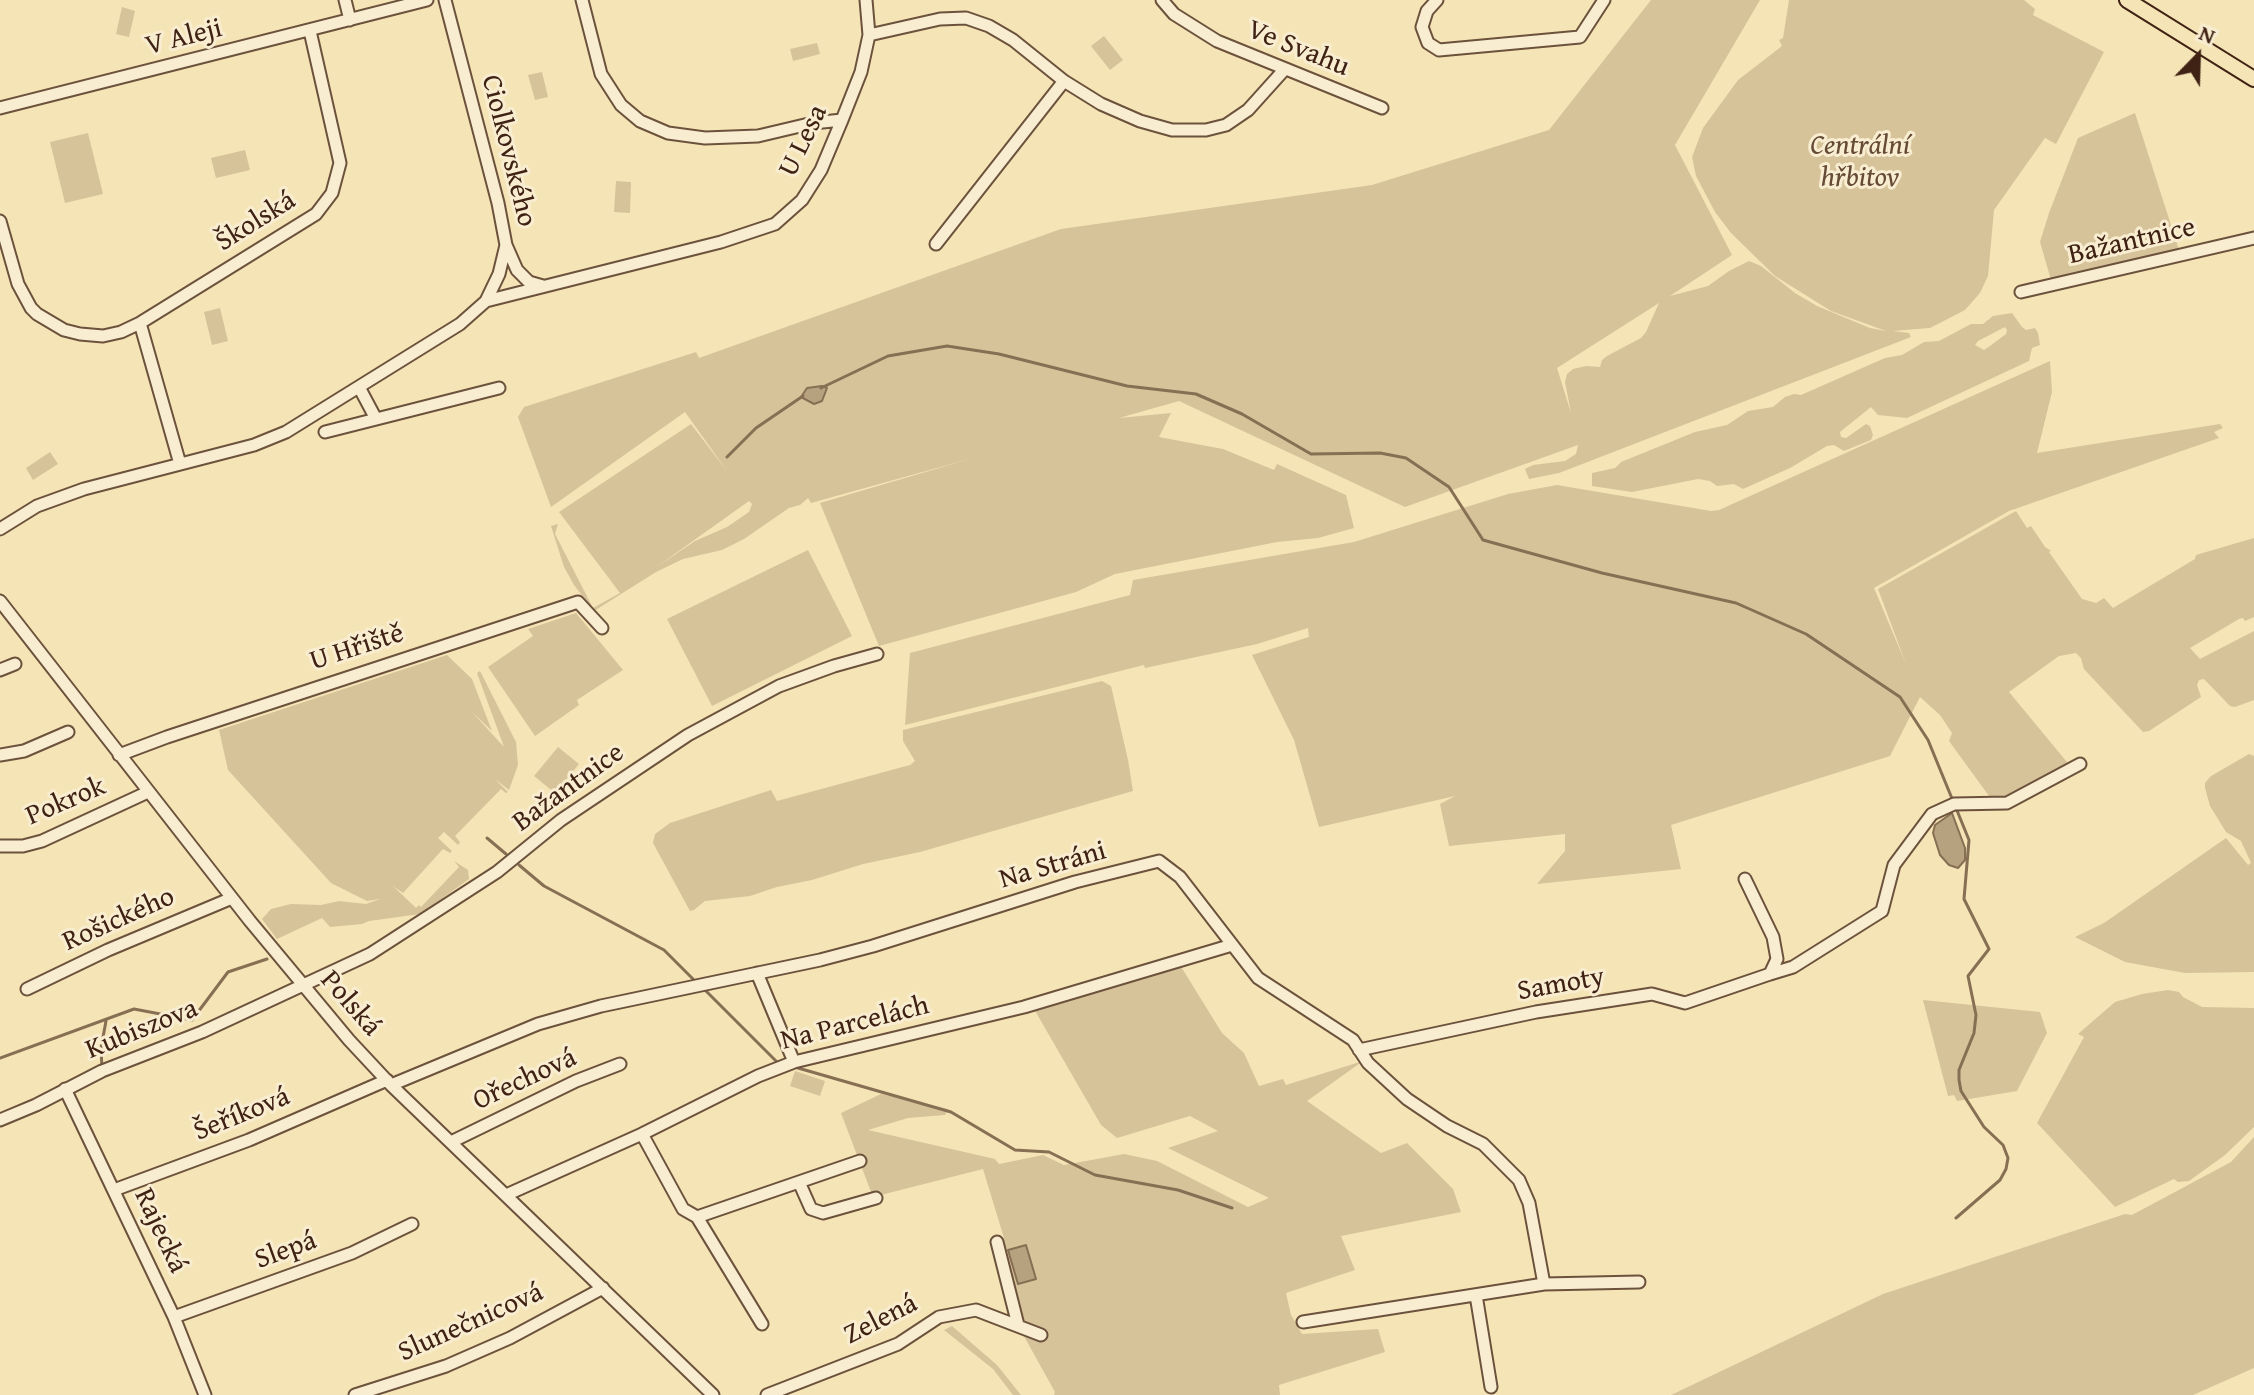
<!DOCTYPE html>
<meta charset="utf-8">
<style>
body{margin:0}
#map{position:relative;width:2254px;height:1395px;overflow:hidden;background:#f5e4b6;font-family:"Gentium Book Plus",serif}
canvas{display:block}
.north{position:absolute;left:2158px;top:16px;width:80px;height:80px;-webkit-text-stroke:6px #f8edd0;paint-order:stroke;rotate:23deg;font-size:22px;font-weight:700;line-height:32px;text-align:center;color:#3f2214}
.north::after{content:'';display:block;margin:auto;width:28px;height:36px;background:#3f2214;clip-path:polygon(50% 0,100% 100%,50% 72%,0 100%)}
</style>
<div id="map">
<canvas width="2254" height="1395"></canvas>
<div class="north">N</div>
</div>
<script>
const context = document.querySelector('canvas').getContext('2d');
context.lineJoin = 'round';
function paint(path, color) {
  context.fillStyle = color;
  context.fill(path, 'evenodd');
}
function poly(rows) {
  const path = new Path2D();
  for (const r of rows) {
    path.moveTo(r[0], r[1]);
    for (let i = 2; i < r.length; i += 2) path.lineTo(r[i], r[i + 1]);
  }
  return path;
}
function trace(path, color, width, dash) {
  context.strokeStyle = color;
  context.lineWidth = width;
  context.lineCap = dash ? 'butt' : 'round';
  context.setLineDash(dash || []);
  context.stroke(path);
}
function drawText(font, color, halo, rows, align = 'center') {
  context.font = font + ' "Gentium Book Plus",serif';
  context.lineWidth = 6;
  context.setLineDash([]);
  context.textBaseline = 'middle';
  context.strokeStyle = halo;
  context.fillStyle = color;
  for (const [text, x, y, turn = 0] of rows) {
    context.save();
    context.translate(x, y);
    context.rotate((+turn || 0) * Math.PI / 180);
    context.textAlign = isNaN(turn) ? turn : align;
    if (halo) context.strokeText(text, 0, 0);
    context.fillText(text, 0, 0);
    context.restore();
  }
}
paint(poly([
 [1651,0,1760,0,1675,145,1732,255,1670,296,1708,286,1729,271,1749,261,1761,266,1795,293,1817,306,1870,328,1886,331,1831,311,1775,276,1731,233,1715,212,1696,176,1692,157,1703,128,1738,80,1782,46,1779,40,1783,38,1789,0,2024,0,2035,9,2033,15,2104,52,2056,144,2045,138,1994,210,1988,276,1980,293,1965,310,1930,328,1893,331,1909,333,1911,337,1559,473,1529,479,1525,469,1533,465,1565,461,1576,454,1578,445,1405,507,1179,401,1119,418,1171,413,1159,437,1223,449,1274,470,1277,464,1346,495,1354,528,1318,538,1277,542,1115,574,1076,592,879,646,820,503,973,458,811,503,808,498,800,505,789,508,744,539,722,550,683,559,656,572,594,611,574,585,564,567,551,526,558,524,555,534,593,608,620,593,559,512,691,424,727,471,685,412,551,507,518,417,524,407,696,352,699,358,1061,229,1372,185,1549,130],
 [1659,303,1646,332,1641,338,1607,356,1602,360,1600,367,1586,366,1573,369,1567,374,1565,382,1571,413,1557,368],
 [749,501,752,504,749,512,727,527,695,541,655,568],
 [122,7,135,11,129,37,116,34],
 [1104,36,1123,60,1110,70,1091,46],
 [817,43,820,54,793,61,790,49],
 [542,72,548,97,535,100,528,75],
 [2135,113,2179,250,2051,280,2040,242,2049,213,2078,138],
 [88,133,103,194,65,203,50,142],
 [245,150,250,170,216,178,211,158],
 [616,181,631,182,630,213,614,212],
 [220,308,228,341,212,345,204,312],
 [2012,313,2022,327,2026,330,2035,328,2038,333,2040,345,2032,348,2029,361,1907,418,1878,415,1871,407,1840,432,1841,437,1846,438,1866,424,1870,426,1873,435,1871,440,1844,451,1834,445,1827,446,1790,468,1743,489,1734,484,1717,486,1710,481,1698,479,1632,492,1592,486,1592,473,1615,468,1621,462,1695,432,1727,425,1748,411,1773,407,1785,397,1794,394,1801,395,1885,358,1902,355,1924,342,1939,341,1971,324,1983,324,1993,316],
 [2005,327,2007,330,2006,334,1990,346,1984,350,1975,345,1978,341],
 [2050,361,2052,392,2037,453,2220,424,2223,428,2214,432,2219,438,2009,511,1874,588,1906,664,1878,589,2016,511,2027,528,2031,526,2045,547,2051,551,2049,552,2082,599,2096,603,2104,598,2113,608,2195,559,2196,555,2254,538,2254,617,2245,621,2243,618,2239,619,2190,648,2200,659,2254,631,2254,700,2235,707,2230,706,2204,679,2199,680,2197,685,2201,697,2149,731,2143,732,2084,669,2081,658,2076,653,2059,656,2009,692,2071,767,2004,801,1989,796,1949,741,1952,733,1940,715,1920,697,1890,756,1671,825,1681,869,1537,884,1565,851,1565,834,1449,846,1440,804,1455,796,1319,827,1294,740,1252,655,1309,637,1308,628,1257,644,1145,668,1144,665,905,725,910,653,1130,595,1133,580,1354,542,1508,494,1557,485,1711,511,1719,510],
 [50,452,58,464,33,480,26,468],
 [808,550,852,636,712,706,667,619],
 [576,613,623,670,577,700,579,705,535,736,488,667,533,636,528,629],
 [447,655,472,679,492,731,472,712,504,747,477,673,480,671,516,742,518,765,509,790,495,779,508,792,506,793,501,789,455,836,460,842,458,845,444,832,438,838,452,851,450,853,443,849,403,893,393,886,416,908,419,905,421,907,459,867,454,861,468,870,469,879,420,914,369,921,362,924,330,927,322,918,277,939,262,919,271,909,291,904,321,905,339,901,366,904,380,899,367,901,331,883,228,770,219,730],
 [1102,681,1111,686,1128,760,1133,791,920,852,863,864,812,880,777,887,750,896,705,901,694,910,690,911,653,843,655,834,670,823,771,790,777,801,910,765,915,761,903,741,903,730],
 [558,747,579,764,555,793,534,776],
 [2249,754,2254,756,2254,972,2185,973,2125,962,2075,937,2104,923,2226,838,2248,865,2251,863,2241,841,2226,832,2210,806,2205,788,2205,783,2211,776],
 [1180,965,1222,1033,1244,1053,1259,1086,1283,1079,1286,1085,1363,1061,1307,1101,1381,1153,1407,1143,1453,1189,1461,1212,1341,1236,1355,1270,1286,1293,1291,1315,1302,1334,1378,1329,1385,1352,1279,1385,1280,1395,1054,1395,1055,1392,1020,1329,1000,1240,1004,1238,983,1169,873,1197,841,1113,881,1094,948,1109,945,1115,908,1118,868,1130,995,1159,999,1164,1043,1155,1064,1165,1124,1154,1157,1161,1248,1207,1269,1198,1168,1148,1218,1131,1190,1116,1117,1138,1101,1125,1034,1009],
 [2168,990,2179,992,2183,997,2202,1007,2254,1008,2254,1127,2225,1155,2189,1181,2178,1182,2174,1179,2115,1207,2037,1123,2084,1037,2078,1034,2115,1002,2142,994],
 [1923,1000,2040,1012,2047,1033,2017,1091,1957,1101,1954,1095,1948,1096],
 [795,1071,825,1081,820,1096,790,1086],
 [2254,1137,2254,1368,2193,1395,1671,1395,1883,1294,2125,1214,2132,1215,2231,1162],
 [952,1326,997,1365,1021,1395,1013,1395,993,1369,944,1330]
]), '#d6c39a');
const water = poly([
 [822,386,827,388,822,401,814,404,801,397,807,388,822,386],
 [1952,813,1965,848,1965,860,1958,868,1949,865,1940,855,1933,833,1935,825,1952,813],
 [1026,1245,1036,1279,1018,1284,1008,1250,1026,1245]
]);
paint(water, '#b7a27f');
trace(water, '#876f54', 2);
trace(poly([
 [821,388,888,356,947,346,999,354,1127,386,1196,394,1242,414,1311,454,1380,453,1406,458,1449,487,1483,540,1602,573,1736,603,1806,634,1900,697,1928,740,1953,801],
 [727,457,756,428,803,396],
 [1956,808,1969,840,1964,899,1989,949,1968,976,1976,1015,1974,1033,1959,1070,1959,1080,1961,1091,1984,1127,2003,1145,2008,1158,2006,1169,2000,1180,1956,1218],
 [487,838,506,854],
 [519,865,544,886,664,950,693,979],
 [706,991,778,1063],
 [0,1058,134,1009,192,1020,228,972,267,959],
 [798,1068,951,1112,1015,1150,1049,1152,1095,1175,1178,1190,1232,1208],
 [102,1069,101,1048,106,1021]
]), '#876f54', 3);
const minor = poly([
 [345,0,350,20],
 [582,0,601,74,621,105,640,121,668,133,705,138,758,136,813,123,842,120],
 [1162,0,1174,14,1217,41,1382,108],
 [1437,0,1427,11,1422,27,1428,43,1439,50,1580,37,1604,0],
 [869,35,940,19,966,18,989,26,1013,40,1064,81,1101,104,1140,121,1172,130,1206,130,1226,125,1248,110,1284,70],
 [0,108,427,0],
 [0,221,18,284,31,308,37,314,64,330,80,334,103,336,121,332,140,323,316,214,332,193,340,163,310,31],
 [936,244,1064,81],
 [506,245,517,270,529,282,543,286],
 [2021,292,2254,238],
 [486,301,721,242,775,224,802,200,821,170,842,120,861,72,869,35,866,0],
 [140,323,180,464],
 [359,387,376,419],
 [325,432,499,388],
 [0,529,37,506,84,489,254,445,286,432,460,324,486,301,499,274,506,245,498,203,445,0],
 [0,601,250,921,349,1040,391,1085,713,1395],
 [0,670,15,664],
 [0,755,24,751,68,732],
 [119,755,167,737,578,602,602,628],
 [0,846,23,846,42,841,148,792],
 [757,973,794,1062],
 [1770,974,1793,967,1882,911,1894,865,1932,814,1954,804,2007,803,2080,764],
 [27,989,108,950,232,898],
 [1359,1050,1536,1012,1652,994,1685,1003,1770,974,1777,959,1773,937,1745,879],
 [391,1085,538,1024,601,1006,820,960,873,946,1075,882,1159,861,1180,877,1258,978,1353,1040,1368,1063,1407,1099,1447,1126,1483,1144,1519,1180,1529,1203,1544,1284],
 [65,1089,174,1317,205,1395],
 [0,1120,36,1105,102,1071,202,1032,370,954,497,872,561,820,688,735,779,686,834,666,877,654],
 [642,1134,683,1209,697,1217,860,1161],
 [451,1142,576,1081,620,1064],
 [799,1182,811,1209,823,1213,876,1198],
 [114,1190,249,1140,387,1080],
 [506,1195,642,1134,758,1076,794,1062,1024,1007,1232,945],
 [697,1217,762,1324],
 [997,1242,1018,1325],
 [1476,1295,1491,1387],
 [174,1317,352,1253,412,1224],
 [1303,1322,1544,1284,1639,1282],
 [355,1395,446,1366,510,1338,603,1288],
 [767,1395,898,1344,939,1317,976,1310,1041,1335]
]);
const major = poly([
 [2127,0,2254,79]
]);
trace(minor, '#6c523c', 15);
trace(major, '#3f2214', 18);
trace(minor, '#f8edd0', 11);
trace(major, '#f5e4b6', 14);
drawText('28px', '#3f2214', '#f8edd0', [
 ["V Aleji",184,38,-14],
 ["Ve Svahu",1298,49,22],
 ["U Lesa",804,141,-64],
 ["Ciolkovského",508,151,76],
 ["Školská",256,222,-32],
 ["Bažantnice",2132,242,-13],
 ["U Hřiště",357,648,-18],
 ["Bažantnice",569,788,-36],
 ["Pokrok",66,802,-23],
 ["Na Stráni",1053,866,-16],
 ["Rošického",119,920,-24],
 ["Samoty",1561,985,-10],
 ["Polská",350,1004,49],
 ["Na Parcelách",855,1024,-14],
 ["Kubiszova",142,1030,-22],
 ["Ořechová",525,1080,-25],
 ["Šeříková",242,1115,-22],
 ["Rajecká",160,1231,65],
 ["Slepá",286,1251,-20],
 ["Zelená",881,1320,-27],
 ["Slunečnicová",471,1323,-24]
]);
drawText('italic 28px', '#654a36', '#f8edd0', [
 ["Centrální",1860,147],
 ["hřbitov",1860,179]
]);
</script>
